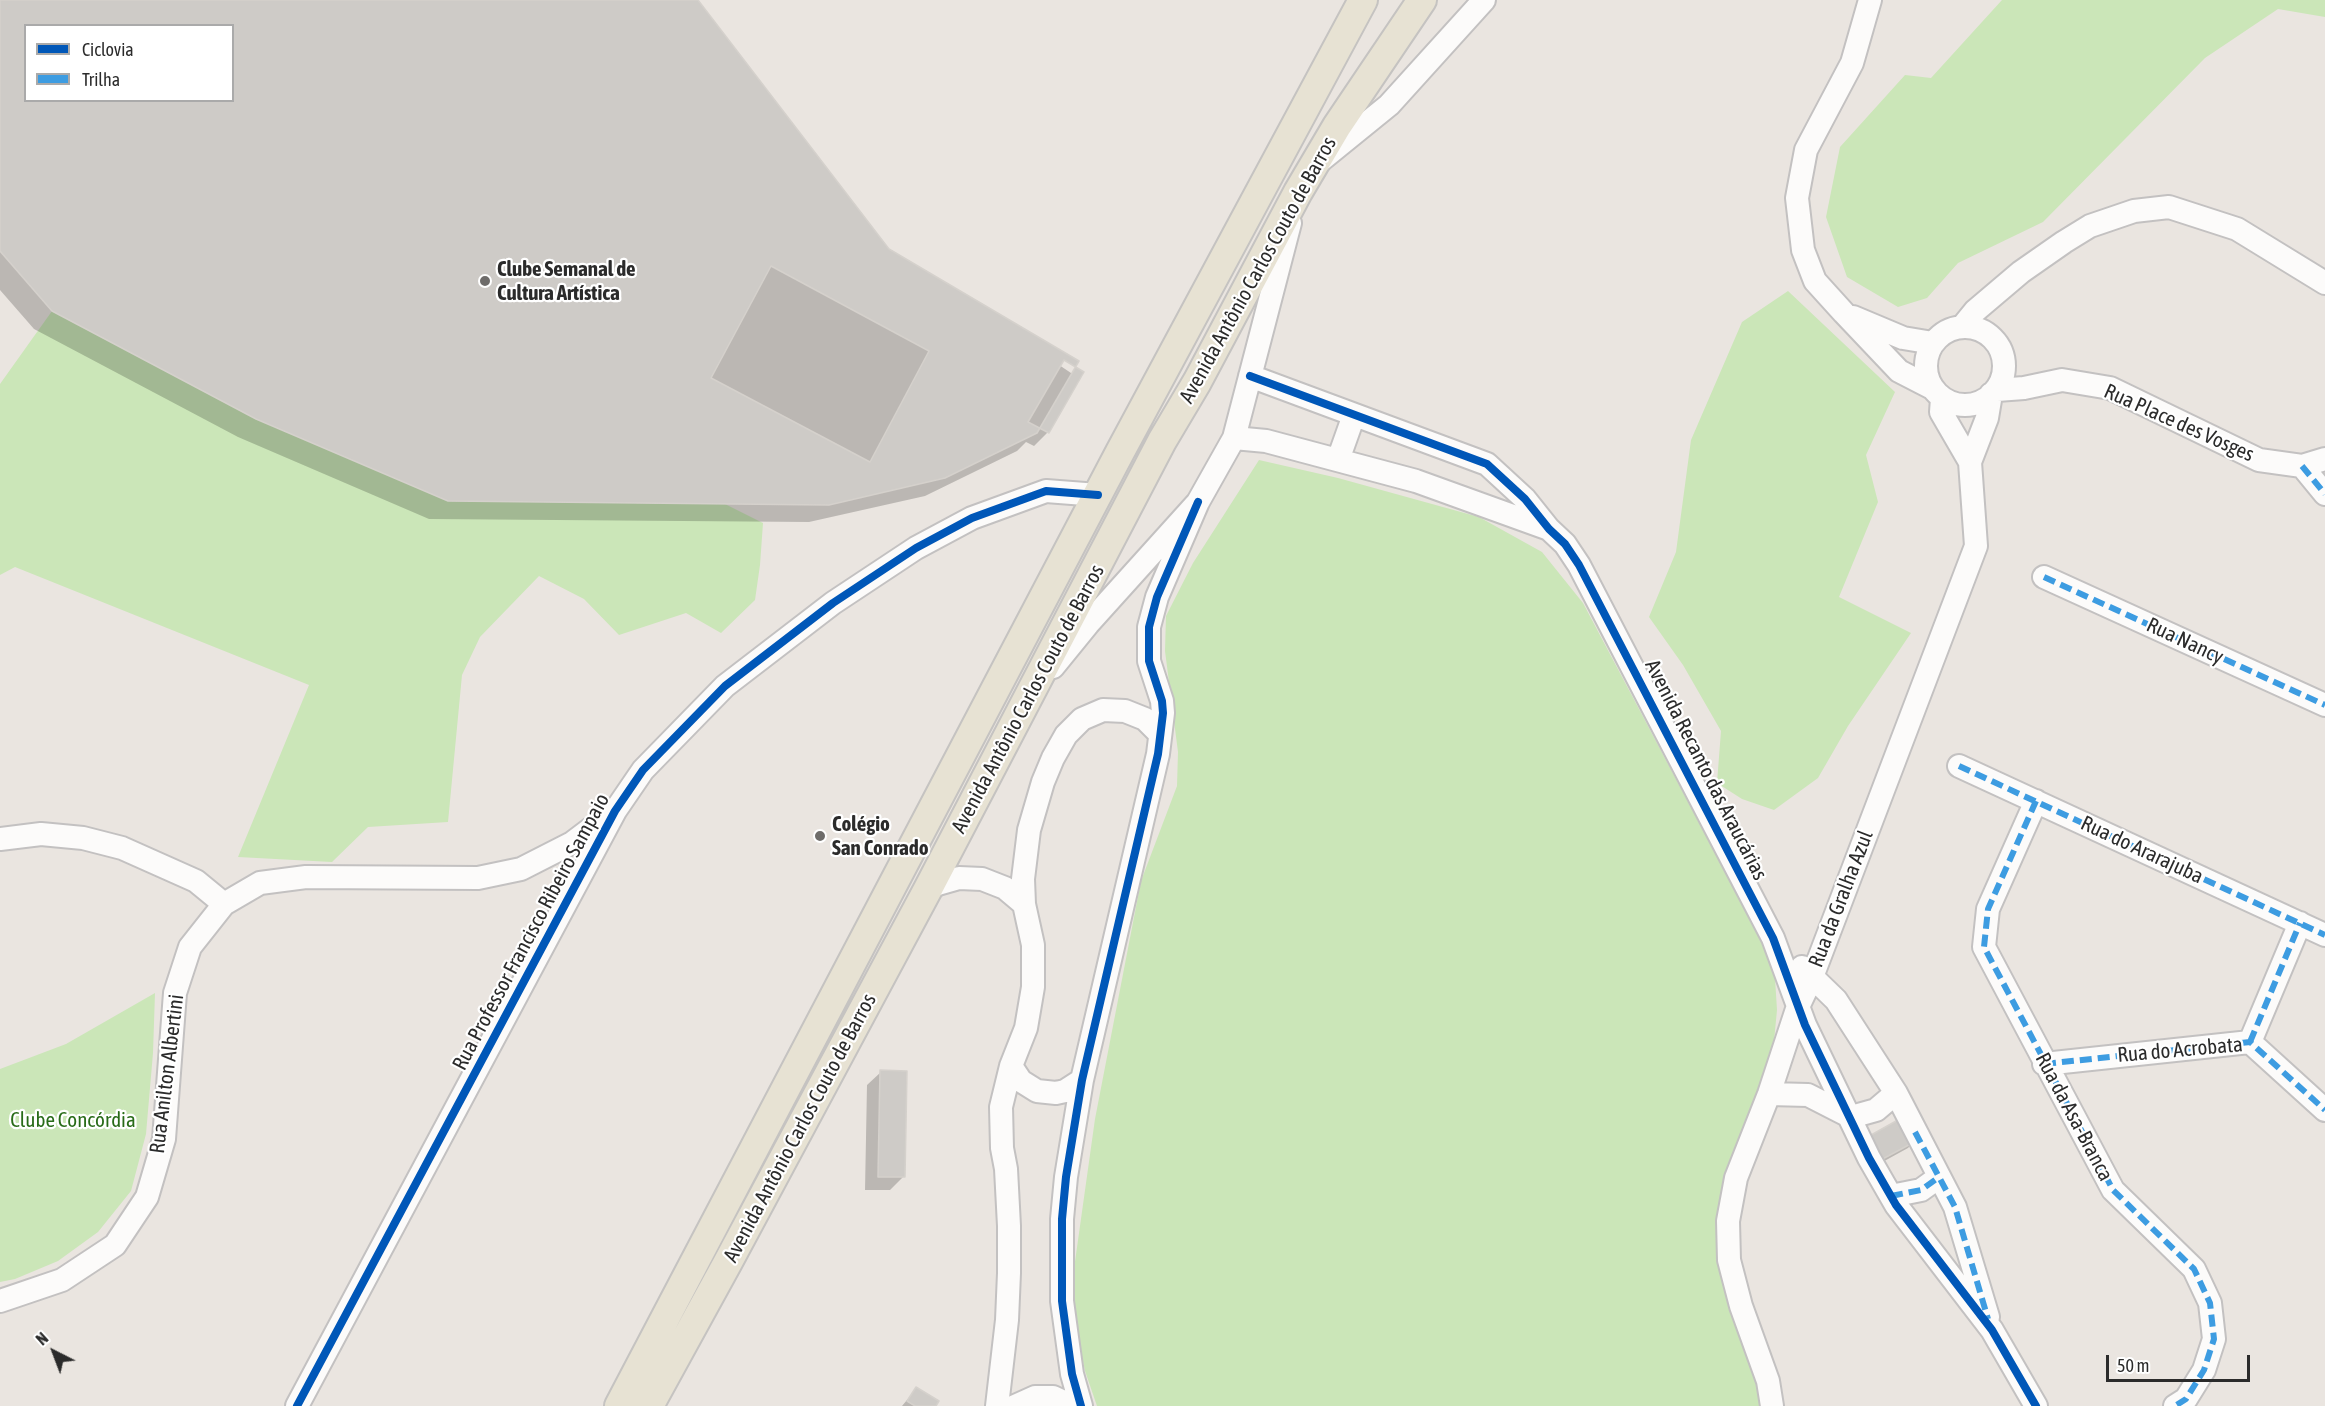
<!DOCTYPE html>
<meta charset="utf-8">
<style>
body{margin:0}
#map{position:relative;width:2325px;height:1406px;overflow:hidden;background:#eae5e0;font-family:"Asap Condensed",sans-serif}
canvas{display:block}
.legend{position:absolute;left:24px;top:24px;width:210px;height:78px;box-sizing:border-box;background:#fff;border:2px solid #aaa;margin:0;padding:8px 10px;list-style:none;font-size:18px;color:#2b2b2b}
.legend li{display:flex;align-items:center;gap:12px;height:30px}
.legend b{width:30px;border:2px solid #aaa}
.north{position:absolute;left:24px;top:1322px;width:60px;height:60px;-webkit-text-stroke:4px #fff;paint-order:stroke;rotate:318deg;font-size:16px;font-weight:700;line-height:24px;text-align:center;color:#2b2b2b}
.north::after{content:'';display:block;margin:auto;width:21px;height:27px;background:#2b2b2b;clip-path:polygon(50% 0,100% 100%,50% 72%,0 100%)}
.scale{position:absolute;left:2106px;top:1355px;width:144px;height:27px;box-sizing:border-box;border:3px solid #2b2b2b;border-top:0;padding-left:8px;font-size:18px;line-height:21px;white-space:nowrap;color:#2b2b2b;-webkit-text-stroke:4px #fff;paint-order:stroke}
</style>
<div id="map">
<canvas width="2325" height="1406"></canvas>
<ul class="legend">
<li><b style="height:8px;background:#0057b8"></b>Ciclovia</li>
<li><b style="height:8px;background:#3d9ce1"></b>Trilha</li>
</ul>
<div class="north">N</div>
<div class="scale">50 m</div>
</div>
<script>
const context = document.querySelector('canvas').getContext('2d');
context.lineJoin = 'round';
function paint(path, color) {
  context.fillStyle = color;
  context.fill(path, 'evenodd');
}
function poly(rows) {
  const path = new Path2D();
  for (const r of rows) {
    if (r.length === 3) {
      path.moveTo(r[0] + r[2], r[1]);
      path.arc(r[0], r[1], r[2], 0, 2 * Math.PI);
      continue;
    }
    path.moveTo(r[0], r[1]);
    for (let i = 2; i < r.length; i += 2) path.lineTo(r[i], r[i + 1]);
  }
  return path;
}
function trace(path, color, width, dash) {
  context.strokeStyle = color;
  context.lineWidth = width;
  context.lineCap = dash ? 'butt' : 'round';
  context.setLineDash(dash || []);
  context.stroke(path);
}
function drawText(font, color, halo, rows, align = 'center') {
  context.font = font + ' "Asap Condensed",sans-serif';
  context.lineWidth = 4.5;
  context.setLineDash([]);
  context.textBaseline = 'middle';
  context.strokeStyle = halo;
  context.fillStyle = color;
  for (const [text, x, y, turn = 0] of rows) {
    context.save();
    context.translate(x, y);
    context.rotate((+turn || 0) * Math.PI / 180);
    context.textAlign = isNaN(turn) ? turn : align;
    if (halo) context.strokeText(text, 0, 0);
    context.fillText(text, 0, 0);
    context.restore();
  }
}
paint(poly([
 [2002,0,2325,0,2325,17,2278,9,2205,58,2043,222,1958,263,1927,298,1898,307,1847,277,1826,217,1840,147,1905,75,1931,78],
 [1788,291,1895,392,1866,455,1878,502,1839,597,1911,633,1848,726,1818,778,1774,810,1742,799,1717,783,1721,731,1683,665,1649,617,1676,552,1691,440,1742,322],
 [52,311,256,419,448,501,725,504,763,523,760,565,755,600,721,633,686,613,619,635,584,599,539,576,480,637,462,675,448,822,368,827,332,862,238,857,309,685,15,567,0,575,0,384],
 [1259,460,1338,478,1479,517,1542,552,1583,603,1761,940,1775,978,1777,1010,1772,1062,1718,1210,1725,1286,1732,1316,1761,1381,1765,1406,1097,1406,1085,1371,1078,1337,1072,1283,1095,1119,1141,881,1177,786,1178,752,1165,651,1166,616,1193,563],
 [155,993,153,1053,146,1134,131,1191,98,1232,58,1261,15,1279,0,1282,0,1069,66,1044]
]), '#cbe6b8');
paint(poly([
 [0,0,696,0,888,250,1071,373,1082,372,1047,433,1034,446,1026,442,1017,451,925,496,809,522,429,519,238,437,34,329,0,290],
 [26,26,232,26,232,100,26,100],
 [881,1072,903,1177,890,1190,865,1190,867,1085],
 [1905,1118,1916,1139,1908,1148,1868,1170],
 [916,1389,934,1406,902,1406]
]), '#0003');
const building = poly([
 [0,0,698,0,889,249,1079,361,1037,433,945,478,829,505,448,501,256,419,52,311,0,251,0,0],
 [26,26,232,26,232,100,26,100,26,26],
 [771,266,929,351,870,462,711,378,771,266],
 [1064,360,1084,372,1049,433,1028,422,1064,360],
 [880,1070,907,1071,905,1177,878,1177,880,1070],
 [1905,1116,1918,1140,1877,1162,1864,1139,1905,1116],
 [916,1387,939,1401,936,1406,915,1406,907,1401,916,1387]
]);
paint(building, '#cecbc7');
trace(building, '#d5d1cc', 1.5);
const minor = poly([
 [1870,0,1852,63,1806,150,1797,198,1803,250,1815,281,1844,313,1899,371,1932,388],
 [1320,161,1389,105,1484,0],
 [1853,317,1903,338,1933,343],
 [1965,366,39],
 [1962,327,1975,311,2021,272,2064,242,2090,226,2134,211,2169,207,2237,229,2325,283],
 [1250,376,1487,464,1525,499,1549,529,1565,544,1579,565,1773,938,1805,1025,1869,1158,1896,1205,1992,1330,2036,1406],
 [1997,390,2024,388,2062,380,2110,388,2259,460,2302,466,2325,459],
 [1942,398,1941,412,1970,462],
 [1234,438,1266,441,1416,481,1549,529],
 [1338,460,1354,415],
 [2302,466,2325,494],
 [2044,577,2325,705],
 [1053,667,1088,624,1198,502,1234,438,1290,223],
 [1959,766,2325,935],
 [2036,801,1988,909,1984,947,2113,1190,2194,1269,2210,1303,2214,1339,2204,1370,2186,1399,2175,1406],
 [0,839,41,834,83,838,122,848,196,881,224,904],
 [928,889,938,884,959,878,982,879,1005,888,1024,904],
 [1802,967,1836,1000,1896,1093,1955,1207,1988,1317],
 [2250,1042,2300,923],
 [2044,1064,2250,1042,2325,1110],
 [1011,1066,1021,1081,1037,1091,1056,1093,1065,1091,1082,1080],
 [1769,1094,1808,1095,1851,1117,1876,1110,1896,1093],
 [1891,1196,1921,1190,1939,1177],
 [0,1301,62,1280,115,1245,147,1197,164,1139,175,993,190,947,224,904,260,883,306,877,478,878,521,869,572,843,609,815],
 [297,1406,615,811,643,770,725,686,833,603,916,548,972,518,1046,491,1098,495],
 [997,1406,1007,1320,1009,1273,1009,1226,1006,1169,1002,1148,1001,1107,1011,1066,1026,1028,1033,987,1033,945,1024,904,1023,879,1029,830,1043,782,1053,758,1066,735,1082,719,1103,710,1125,711,1145,719,1160,734],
 [1015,1406,1035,1397,1053,1397,1072,1406],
 [1081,1406,1072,1374,1062,1301,1062,1219,1066,1177,1082,1080,1158,754,1163,713,1162,701,1149,661,1149,627,1157,597,1198,502],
 [1772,1406,1768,1381,1741,1306,1729,1260,1728,1221,1736,1178,1769,1094,1797,1009,1812,977,1976,546,1970,462,1987,418,1991,394]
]);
const major = poly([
 [619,1406,1120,452,1363,0],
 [649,1406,728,1262,928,889,1162,441,1197,382,1298,192,1337,126,1422,0]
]);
trace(minor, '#c3c1c1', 26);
trace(major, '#c5c3c1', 32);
trace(minor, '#fcfbfa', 22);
trace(major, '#e7e2d3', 28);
trace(poly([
 [2302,466,2325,494],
 [2044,577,2325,705],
 [1959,766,2325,935],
 [2036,801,1988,909,1984,947,2113,1190,2194,1269,2210,1303,2214,1339,2204,1370,2186,1399,2175,1406],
 [2250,1042,2300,923],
 [2044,1064,2250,1042,2325,1110],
 [1915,1132,1955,1207,1988,1319],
 [1891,1196,1921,1190,1939,1177]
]), '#3d9ce1', 6, [12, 6]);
trace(poly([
 [1250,376,1487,464,1525,499,1549,529,1565,544,1579,565,1773,938,1805,1025,1869,1158,1896,1205,1992,1330,2036,1406],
 [297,1406,615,811,643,770,725,686,833,603,916,548,972,518,1046,491,1098,495],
 [1081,1406,1072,1374,1062,1301,1062,1219,1066,1177,1082,1080,1158,754,1163,713,1162,701,1149,661,1149,627,1157,597,1198,502]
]), '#0057b8', 8);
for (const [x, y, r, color] of [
 [485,281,6,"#6e6c6a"],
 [820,836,6,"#6e6c6a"]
]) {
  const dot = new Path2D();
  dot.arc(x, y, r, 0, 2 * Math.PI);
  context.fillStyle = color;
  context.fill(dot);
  trace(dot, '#fff', 2);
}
drawText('bold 21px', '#2b2b2b', '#fff', [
 ["Clube Semanal de",497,269],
 ["Cultura Artística",497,293],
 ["Colégio",832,824],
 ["San Conrado",832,848]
], 'left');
drawText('21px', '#2b2b2b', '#fff', [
 ["Avenida Antônio Carlos Couto de Barros",1258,270,-61],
 ["Rua Place des Vosges",2179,423,24],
 ["Rua Nancy",2185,641,25],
 ["Avenida Antônio Carlos Couto de Barros",1028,699,-62],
 ["Avenida Recanto das Araucárias",1706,770,63],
 ["Rua do Ararajuba",2142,850,25],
 ["Rua da Gralha Azul",1841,899,-69],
 ["Rua Professor Francisco Ribeiro Sampaio",531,932,-62],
 ["Rua do Acrobata",2180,1050,-5],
 ["Rua Anilton Albertini",167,1074,-83],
 ["Rua da Asa-Branca",2074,1117,62],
 ["Avenida Antônio Carlos Couto de Barros",800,1128,-62]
]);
drawText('21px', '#286b18', '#fff', [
 ["Clube Concórdia",73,1120]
]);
</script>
